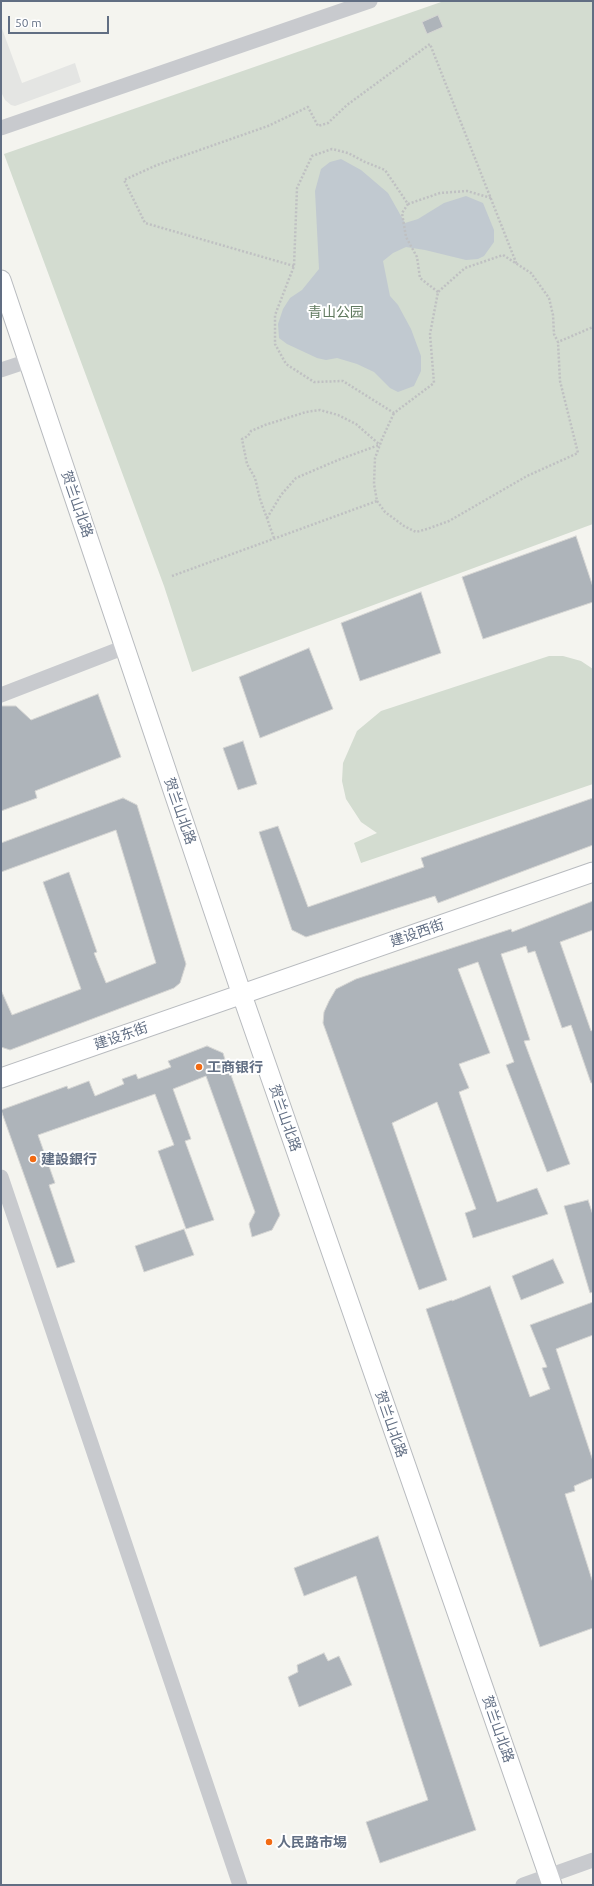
<!DOCTYPE html>
<meta charset="utf-8">
<style>
body{margin:0}
#map{position:relative;width:594px;height:1886px;overflow:hidden;background:#f4f4ef;font-family:Ubuntu,sans-serif}
canvas{display:block}
.frame{position:absolute;inset:0;border:2px solid #616e83;pointer-events:none}
.scale{position:absolute;left:8px;top:16px;width:101px;height:18px;box-sizing:border-box;border:2px solid #616e83;border-top:0;padding-left:5px;font-size:12px;line-height:14px;white-space:nowrap;color:#616e83;-webkit-text-stroke:3px #fff;paint-order:stroke}
</style>
<div id="map">
<canvas width="594" height="1886"></canvas>
<div class="frame"></div>
<div class="scale">50 m</div>
</div>
<script>
const context = document.querySelector('canvas').getContext('2d');
context.lineJoin = 'round';
function paint(path, color) {
  context.fillStyle = color;
  context.fill(path, 'evenodd');
}
function poly(rows) {
  const path = new Path2D();
  for (const r of rows) {
    path.moveTo(r[0], r[1]);
    for (let i = 2; i < r.length; i += 2) path.lineTo(r[i], r[i + 1]);
  }
  return path;
}
function trace(path, color, width, dash) {
  context.strokeStyle = color;
  context.lineWidth = width;
  context.lineCap = dash ? 'butt' : 'round';
  context.setLineDash(dash || []);
  context.stroke(path);
}
function drawText(font, color, halo, rows, align = 'center') {
  context.font = font + ' Ubuntu,"Noto Sans SC",sans-serif';
  context.lineWidth = 4;
  context.setLineDash([]);
  context.textBaseline = 'middle';
  context.strokeStyle = halo;
  context.fillStyle = color;
  for (const [text, x, y, turn = 0] of rows) {
    context.save();
    context.translate(x, y);
    context.rotate((+turn || 0) * Math.PI / 180);
    context.textAlign = isNaN(turn) ? turn : align;
    if (halo) context.strokeText(text, 0, 0);
    context.fillText(text, 0, 0);
    context.restore();
  }
}
paint(poly([
 [1,26,22,83,75,63,81,82,15,106,11,105,5,100,1,92]
]), '#e4e5e3');
paint(poly([
 [444,1,593,1,593,524,192,672,164,586,4,154],
 [549,656,563,656,581,661,593,669,593,784,361,863,354,843,377,833,361,822,346,799,342,781,343,763,357,731,381,711]
]), '#d3dcd0');
paint(poly([
 [341,159,361,170,388,193,405,223,418,219,444,203,466,196,483,203,494,230,494,242,484,256,478,259,466,260,425,250,406,247,393,253,383,261,390,296,398,305,411,329,421,356,421,371,414,386,398,392,390,388,374,372,357,364,337,358,326,360,317,358,287,344,279,338,278,324,283,309,290,298,302,290,319,269,315,191,321,169,330,162]
]), '#c1c9d0');
const building = poly([
 [438,15,443,27,427,34,422,22,438,15],
 [576,536,593,587,593,602,483,639,462,577,576,536],
 [421,592,441,653,360,681,341,623,421,592],
 [309,648,333,709,260,738,239,677,309,648],
 [98,694,121,757,35,791,37,798,1,811,1,706,16,706,31,720,98,694],
 [243,741,257,784,238,790,223,748,243,741],
 [123,798,137,805,186,964,180,983,174,988,10,1050,1,1047,1,990,12,1015,81,989,43,882,69,872,97,952,94,953,106,983,156,963,116,830,1,872,1,843,123,798],
 [593,798,593,845,438,903,435,896,306,937,292,930,259,832,278,826,308,907,424,867,421,858,593,798],
 [593,901,593,930,560,942,591,1031,593,1030,593,1083,591,1083,571,1025,562,1028,535,951,528,953,526,946,501,954,530,1040,524,1041,570,1164,547,1172,506,1065,514,1062,478,962,458,969,490,1053,459,1064,469,1088,459,1092,497,1202,537,1188,548,1214,473,1238,465,1213,476,1209,437,1102,392,1123,447,1280,419,1290,323,1023,324,1012,329,1001,336,989,356,979,511,929,512,932,593,901],
 [207,1046,223,1053,230,1076,231,1075,280,1215,272,1230,252,1237,249,1224,255,1212,206,1076,173,1089,191,1139,185,1141,214,1220,186,1229,158,1151,174,1145,155,1094,38,1135,55,1183,49,1185,75,1262,57,1268,1,1110,67,1086,68,1089,89,1081,95,1096,124,1084,122,1079,136,1074,138,1079,171,1067,168,1061,207,1046],
 [588,1200,593,1215,593,1292,590,1293,564,1206,588,1200],
 [184,1229,194,1255,144,1272,135,1246,184,1229],
 [553,1259,564,1283,521,1300,512,1276,553,1259],
 [490,1286,530,1397,550,1389,542,1368,547,1367,530,1325,593,1302,593,1335,556,1349,593,1461,593,1478,574,1486,575,1491,565,1494,593,1583,593,1628,540,1647,426,1309,452,1300,452,1301,490,1286],
 [378,1536,476,1830,380,1863,366,1822,428,1800,356,1576,304,1596,294,1568,378,1536],
 [324,1653,328,1661,339,1656,352,1685,299,1707,288,1677,298,1672,297,1665,324,1653]
]);
paint(building, '#aeb4ba');
trace(building, '#d5d5d3', 1);
const major = poly([
 [1,280,242,995,552,1885],
 [1,1078,593,872]
]);
trace(major, '#b8bbbf', 21);
trace(poly([
 [491,198,467,191,440,193,408,204,385,170,365,162,348,153,332,149,312,156,297,188,294,266,275,315,275,344,286,364,314,382,343,381,394,413,434,383,430,334,438,292,465,268,503,255,531,273,549,298,553,315,554,334,558,342,593,327],
 [408,204,402,213,406,237,417,257,420,278,438,292],
 [294,266,145,223,124,180,157,165,268,126,308,107,318,126,328,123,347,105,430,44,517,265],
 [377,501,385,512,404,526,416,532,427,529,449,521,527,476,578,453,560,381,558,342],
 [267,518,281,495,296,478,338,460,379,445],
 [274,538,260,499,255,478,247,464,242,439,248,436,251,431,265,425,306,412,320,410,338,415,356,424,380,445],
 [172,576,377,501,374,484,375,458,382,439,394,413]
]), '#bfc0c2', 2.5, [2, 2]);
trace(poly([
 [1,128,370,1],
 [1,370,28,361],
 [1,695,125,647],
 [1,1177,240,1885],
 [523,1885,593,1860]
]), '#c8cace', 15);
trace(major, '#fff', 19);
for (const [x, y, r, color] of [
 [199,1067,4,"#f26a12"],
 [33,1159,4,"#f26a12"],
 [269,1842,4,"#f26a12"]
]) {
  const dot = new Path2D();
  dot.arc(x, y, r, 0, 2 * Math.PI);
  context.fillStyle = color;
  context.fill(dot);
  trace(dot, '#fff', 1.5);
}
drawText('14px', '#617a60', '#fff', [
 ["青山公园",336,312]
]);
drawText('14px', '#616e83', '#fff', [
 ["贺兰山北路",77,504,71],
 ["贺兰山北路",180,811,71],
 ["建设西街",417,933,-19],
 ["建设东街",121,1036,-19],
 ["贺兰山北路",285,1118,71],
 ["贺兰山北路",391,1424,71],
 ["贺兰山北路",498,1729,71]
]);
drawText('bold 14px', '#616e83', '#fff', [
 ["工商银行",207,1067],
 ["建設銀行",41,1159],
 ["人民路市埸",277,1842]
], 'left');
</script>
